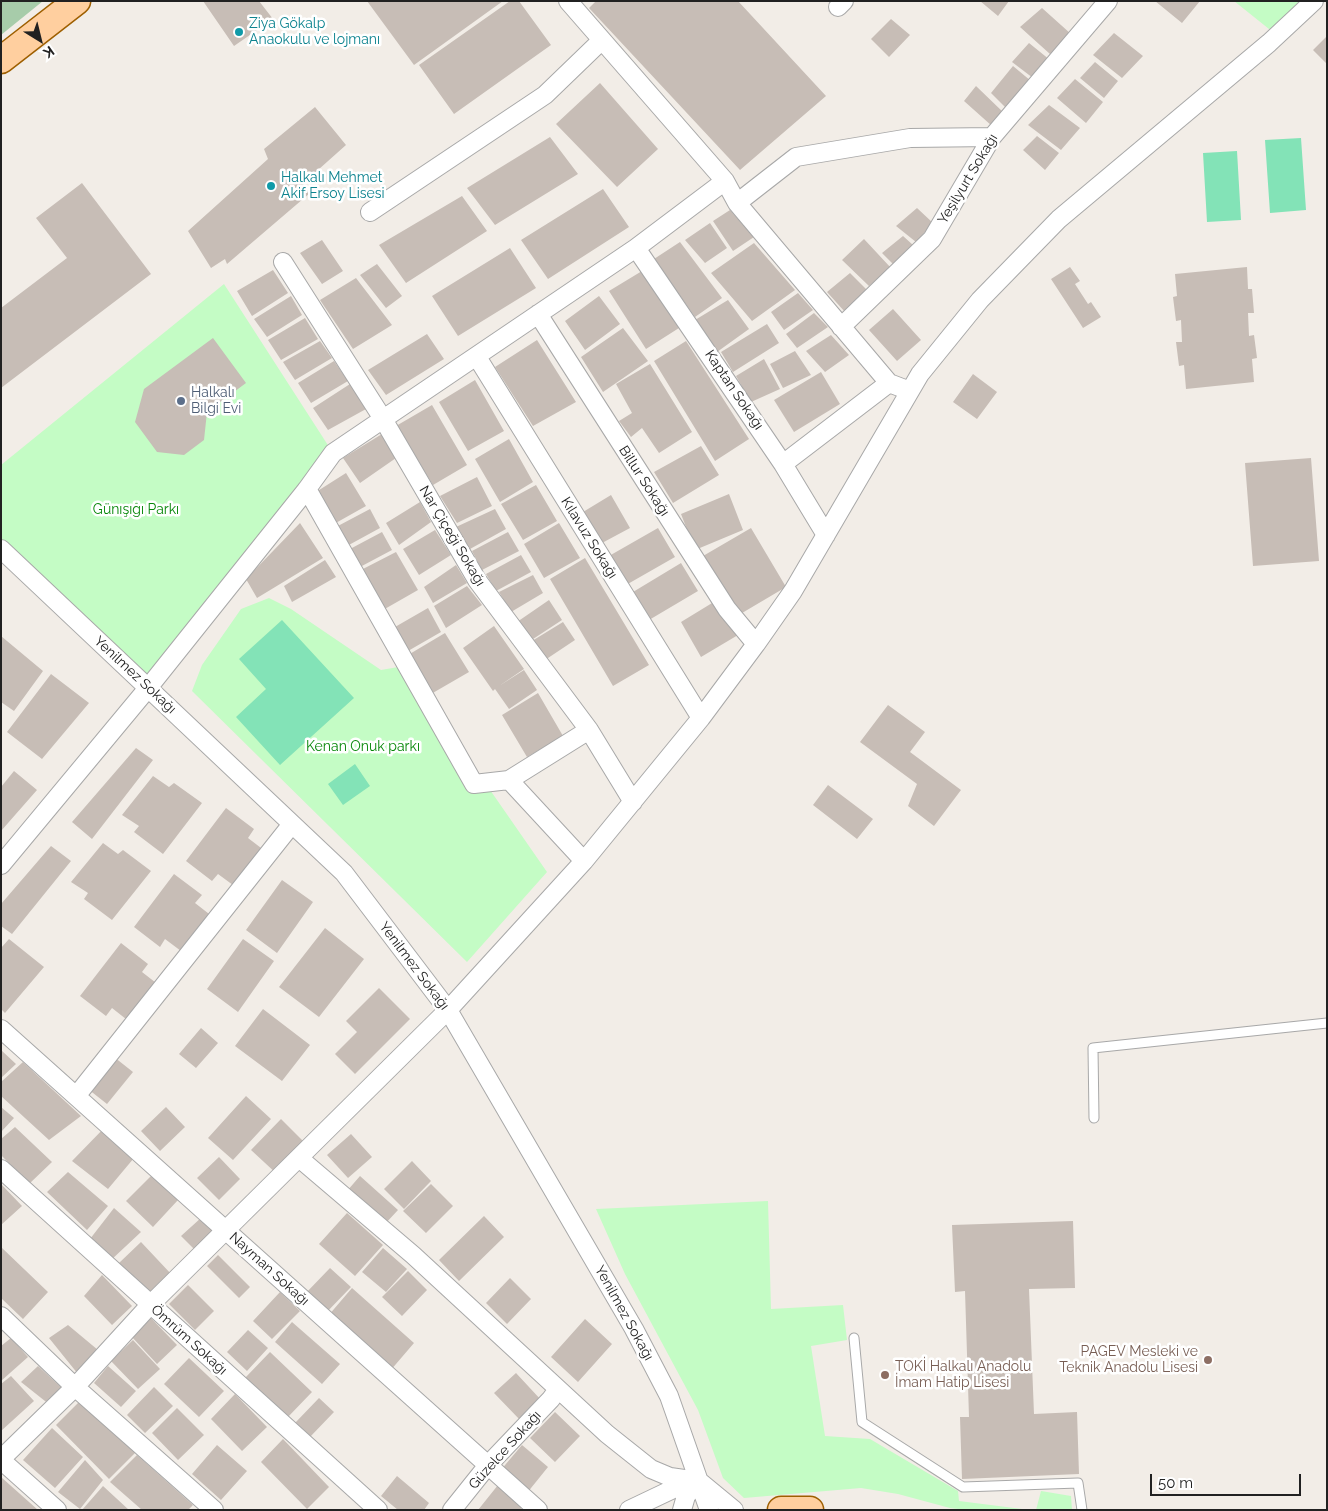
<!DOCTYPE html>
<meta charset="utf-8">
<style>
body{margin:0}
#map{position:relative;width:1328px;height:1511px;overflow:hidden;background:#f2ede7;font-family:Raleway,sans-serif}
canvas{display:block}
.frame{position:absolute;inset:0;border:2px solid #212121;pointer-events:none}
.north{position:absolute;left:15px;top:15px;width:50px;height:50px;-webkit-text-stroke:4px #fff;paint-order:stroke;rotate:144deg;font-size:14px;font-weight:700;line-height:20px;text-align:center;color:#212121}
.north::after{content:'';display:block;margin:auto;width:18px;height:22px;background:#212121;clip-path:polygon(50% 0,100% 100%,50% 72%,0 100%)}
.scale{position:absolute;left:1150px;top:1474px;width:151px;height:22px;box-sizing:border-box;border:2px solid #212121;border-top:0;padding-left:6px;font-size:15px;line-height:18px;white-space:nowrap;color:#212121;-webkit-text-stroke:4px #fff;paint-order:stroke}
</style>
<div id="map">
<canvas width="1328" height="1511"></canvas>
<div class="frame"></div>
<div class="north">K</div>
<div class="scale">50 m</div>
</div>
<script>
const context = document.querySelector('canvas').getContext('2d');
context.lineJoin = 'round';
function paint(path, color) {
  context.fillStyle = color;
  context.fill(path, 'evenodd');
}
function poly(rows) {
  const path = new Path2D();
  for (const r of rows) {
    path.moveTo(r[0], r[1]);
    for (let i = 2; i < r.length; i += 2) path.lineTo(r[i], r[i + 1]);
  }
  return path;
}
function trace(path, color, width, dash) {
  context.strokeStyle = color;
  context.lineWidth = width;
  context.lineCap = dash ? 'butt' : 'round';
  context.setLineDash(dash || []);
  context.stroke(path);
}
function drawText(font, color, halo, rows, align = 'center') {
  context.font = font + ' Raleway,sans-serif';
  context.lineWidth = 5;
  context.setLineDash([]);
  context.textBaseline = 'middle';
  context.strokeStyle = halo;
  context.fillStyle = color;
  for (const [text, x, y, turn = 0] of rows) {
    context.save();
    context.translate(x, y);
    context.rotate((+turn || 0) * Math.PI / 180);
    context.textAlign = isNaN(turn) ? turn : align;
    if (halo) context.strokeText(text, 0, 0);
    context.fillText(text, 0, 0);
    context.restore();
  }
}
paint(poly([
 [1,1,43,1,1,35]
]), '#a7ccaa');
paint(poly([
 [1234,1,1305,1,1274,33],
 [224,284,333,453,148,688,1,549,1,465],
 [269,598,291,609,381,670,404,666,547,872,467,962,192,691,202,665,241,609],
 [768,1201,771,1309,843,1305,847,1340,811,1346,825,1436,870,1439,958,1491,959,1501,1030,1510,966,1510,950,1508,898,1494,861,1488,744,1498,723,1478,698,1410,625,1274,596,1209],
 [1041,1491,1071,1496,1072,1510,1036,1510]
]), '#c4fcc5');
paint(poly([
 [1301,138,1306,210,1270,213,1265,140],
 [1237,151,1241,220,1207,222,1203,153],
 [282,620,354,698,280,765,236,717,266,689,239,659],
 [355,764,370,786,343,805,328,784]
]), '#83e3b7');
paint(poly([
 [203,1,259,1,273,19,234,46],
 [367,1,503,1,414,65],
 [510,1,519,1,551,45,454,114,419,65],
 [596,1,738,1,826,96,740,170,589,8],
 [980,1,1009,1,998,16],
 [1155,1,1200,1,1182,23],
 [1042,8,1071,34,1050,54,1020,27],
 [891,19,910,35,889,57,871,39],
 [1114,33,1143,56,1122,78,1093,55],
 [1327,36,1327,64,1313,50],
 [1029,43,1050,60,1033,78,1012,62],
 [1095,62,1118,81,1104,98,1080,78],
 [1013,66,1031,81,1008,110,991,93],
 [1075,79,1103,102,1086,123,1057,98],
 [600,83,658,149,617,187,556,124],
 [976,86,1004,113,992,126,964,101],
 [1049,105,1080,128,1061,150,1028,125],
 [315,107,346,145,309,178,303,171,298,177,310,193,227,264,225,259,211,268,188,231,268,159,264,149],
 [1037,136,1059,153,1045,170,1023,150],
 [550,137,578,174,495,225,467,188],
 [82,183,151,274,1,388,1,308,67,258,36,218],
 [603,189,629,227,548,279,521,240],
 [462,196,487,231,406,283,379,245],
 [917,208,933,223,916,242,896,226],
 [730,210,754,237,733,251,713,221],
 [710,223,727,248,705,263,685,240],
 [903,236,913,245,896,267,882,253],
 [864,239,891,268,869,286,842,260],
 [322,240,343,271,322,284,300,253],
 [680,242,722,298,695,317,654,259],
 [754,243,795,290,752,321,711,273],
 [510,248,536,288,458,336,432,296],
 [377,264,402,296,386,308,360,275],
 [1070,267,1080,281,1075,284,1088,304,1091,302,1101,317,1083,328,1051,279],
 [1247,267,1248,289,1252,289,1254,313,1248,313,1249,336,1254,335,1257,358,1252,359,1254,382,1186,389,1184,365,1179,366,1176,342,1182,342,1181,320,1176,321,1173,297,1177,296,1175,274],
 [273,270,288,293,252,316,237,291],
 [642,271,679,328,646,349,609,291],
 [850,273,867,290,845,312,827,292],
 [356,278,392,325,353,349,320,300],
 [798,293,813,310,784,330,771,312],
 [291,296,302,315,267,337,254,319],
 [599,296,620,324,585,350,565,321],
 [728,300,749,329,717,352,695,320],
 [893,309,921,340,897,361,869,330],
 [814,313,828,327,797,348,786,334],
 [305,318,318,339,281,360,268,340],
 [767,324,779,343,733,372,721,352],
 [623,328,648,361,603,392,581,357],
 [427,334,444,359,386,395,368,370],
 [831,335,849,355,825,372,806,351],
 [213,338,246,383,207,412,204,440,184,455,157,452,135,422,144,389],
 [537,340,576,402,533,426,495,367],
 [320,341,332,358,295,380,283,362],
 [686,341,749,439,715,461,654,361],
 [795,351,811,375,783,388,770,364],
 [764,359,780,389,751,402,736,376],
 [334,361,348,381,311,403,298,383],
 [650,364,692,432,659,453,642,428,631,437,619,421,632,413,616,384],
 [821,372,840,404,794,432,774,400],
 [973,374,997,392,977,419,953,402],
 [475,380,504,431,468,451,439,402],
 [350,384,366,409,328,430,313,408],
 [432,405,467,465,433,485,396,426],
 [382,434,396,458,360,483,343,458],
 [509,439,533,482,500,502,475,459],
 [701,446,719,475,673,503,654,472],
 [1311,458,1319,561,1253,566,1245,463],
 [346,473,366,506,334,524,316,492],
 [477,477,492,506,457,523,440,496],
 [536,485,557,521,523,540,501,504],
 [729,494,743,530,695,550,681,514],
 [611,495,630,528,602,543,583,512],
 [420,502,431,522,399,545,386,523],
 [370,509,380,528,347,546,336,527],
 [495,509,506,529,470,549,456,527],
 [300,523,323,558,257,598,246,579],
 [559,523,580,558,544,578,524,544],
 [658,528,675,557,626,585,609,556],
 [751,528,786,587,737,616,703,556],
 [435,530,451,555,419,575,403,549],
 [382,532,392,550,360,567,350,549],
 [508,532,519,551,482,570,472,551],
 [396,552,418,590,383,610,361,570],
 [521,555,531,572,496,591,486,574],
 [585,558,649,665,613,686,550,579],
 [325,560,336,577,292,602,284,586],
 [681,563,698,591,649,620,633,592],
 [456,565,467,583,433,603,424,587],
 [533,575,543,593,511,612,499,592],
 [467,586,482,605,446,628,434,606],
 [549,600,562,620,530,641,517,622],
 [717,600,738,635,701,657,681,622],
 [428,608,441,632,408,651,395,627],
 [563,622,575,640,545,660,532,641],
 [494,626,524,669,499,686,524,670,537,690,509,709,495,689,493,691,463,648],
 [445,633,469,672,431,694,408,655],
 [1,636,43,671,14,711,1,702],
 [51,674,89,703,42,759,7,732],
 [538,693,563,736,527,757,502,715],
 [888,705,925,732,910,752,961,790,934,826,908,806,917,784,860,742],
 [136,748,153,760,92,839,72,822],
 [14,771,37,790,1,831,1,787],
 [153,776,169,787,174,783,202,803,163,854,134,832,139,826,122,815],
 [828,785,873,819,857,839,813,805],
 [226,808,254,829,248,838,265,851,237,888,218,874,212,881,186,861],
 [103,843,118,854,123,850,151,871,112,920,84,899,88,893,71,882],
 [51,846,71,861,12,934,1,926,1,904],
 [174,874,202,895,195,903,213,917,185,954,165,939,160,947,134,927],
 [282,880,313,902,277,953,246,930],
 [325,928,364,959,319,1017,279,987],
 [9,939,44,967,5,1013,1,1009,1,948],
 [243,939,274,961,238,1012,207,989],
 [121,943,148,964,142,972,160,986,131,1023,112,1008,106,1016,80,996],
 [379,988,410,1019,355,1074,335,1054,357,1032,346,1021],
 [263,1009,310,1045,282,1081,235,1046],
 [201,1028,218,1043,196,1068,179,1054],
 [1,1050,16,1064,1,1078],
 [114,1057,133,1072,107,1104,88,1089],
 [23,1062,81,1116,49,1140,1,1096,1,1082],
 [246,1096,271,1119,233,1160,208,1138],
 [1,1107,14,1118,1,1132],
 [166,1107,185,1127,160,1151,141,1131],
 [281,1119,307,1145,278,1175,251,1150],
 [108,1124,139,1152,108,1189,72,1161],
 [15,1127,52,1162,29,1184,1,1155,1,1139],
 [351,1134,372,1157,348,1178,327,1155],
 [219,1157,240,1179,219,1200,197,1178],
 [412,1161,431,1181,404,1209,384,1189],
 [68,1172,108,1206,87,1230,47,1192],
 [152,1175,178,1200,153,1227,126,1201],
 [360,1176,398,1210,385,1224,347,1191],
 [1,1184,22,1206,1,1225],
 [431,1184,453,1206,426,1233,403,1211],
 [114,1208,141,1232,110,1261,90,1239],
 [347,1213,383,1245,355,1276,319,1244],
 [484,1216,504,1237,459,1281,439,1260],
 [202,1217,217,1234,197,1252,181,1236],
 [1073,1221,1075,1288,1029,1289,1034,1414,1077,1412,1079,1474,962,1479,960,1417,969,1417,965,1291,955,1292,952,1225],
 [141,1242,172,1275,150,1296,119,1263],
 [1,1247,48,1292,23,1319,1,1298],
 [383,1248,407,1269,386,1292,362,1272],
 [218,1255,250,1287,239,1298,207,1266],
 [330,1268,351,1287,324,1315,304,1295],
 [408,1271,427,1290,402,1316,382,1297],
 [102,1275,132,1306,112,1325,84,1296],
 [510,1278,531,1299,507,1324,486,1303],
 [188,1285,214,1311,195,1330,169,1304],
 [352,1288,414,1343,390,1371,328,1316],
 [280,1292,300,1311,272,1339,253,1321],
 [150,1317,177,1345,157,1364,131,1336],
 [585,1319,612,1344,578,1382,551,1357],
 [292,1322,340,1364,322,1384,275,1342],
 [68,1325,104,1355,82,1379,49,1338],
 [248,1330,268,1348,247,1371,227,1352],
 [11,1338,28,1357,1,1381,1,1346],
 [133,1340,160,1369,138,1389,111,1361],
 [270,1352,312,1392,287,1418,245,1378],
 [189,1358,224,1391,199,1417,164,1384],
 [38,1366,64,1390,50,1405,21,1382],
 [108,1366,136,1391,121,1407,94,1383],
 [516,1373,542,1401,521,1421,494,1393],
 [11,1376,34,1401,1,1431,1,1384],
 [154,1387,173,1406,145,1433,127,1415],
 [235,1394,267,1427,242,1451,211,1419],
 [319,1398,334,1412,310,1437,295,1423],
 [82,1399,135,1453,109,1479,56,1425],
 [177,1408,204,1435,178,1460,152,1433],
 [555,1412,580,1436,555,1462,530,1438],
 [52,1428,83,1457,55,1488,23,1460],
 [283,1439,329,1487,307,1509,261,1462],
 [217,1445,247,1471,221,1500,192,1474],
 [522,1445,548,1467,527,1493,500,1471],
 [137,1455,193,1505,188,1510,142,1510,110,1482],
 [85,1460,103,1480,80,1509,58,1492],
 [397,1476,429,1503,424,1510,398,1510,381,1496],
 [1,1477,38,1510,1,1510],
 [498,1485,523,1506,520,1510,478,1510],
 [103,1486,129,1510,82,1510]
]), '#c7bdb6');
const lane = poly([
 [1094,1118,1093,1048,1327,1023],
 [854,1338,862,1422,963,1487,1078,1483,1082,1510]
]);
const street = poly([
 [568,1,725,181,737,203,889,383,910,391],
 [838,7,844,1],
 [737,203,796,157,910,138,992,137],
 [370,212,545,95,602,40],
 [636,248,783,464,826,535],
 [283,262,383,419,477,580,589,730,633,802],
 [538,314,727,609,756,644],
 [841,327,932,239,992,137,1108,1],
 [477,357,701,718],
 [783,464,889,383],
 [307,489,474,784,509,780,589,730],
 [1,549,344,873,448,1010,634,1329,669,1396,709,1510],
 [509,780,584,861],
 [1,865,148,688,307,489,333,453,636,248,725,181],
 [1,1029,538,1510],
 [77,1095,292,824],
 [299,1158,413,1255,607,1434,651,1469,670,1477,691,1480],
 [1,1169,378,1510],
 [1,1316,75,1387,214,1510],
 [1,1459,75,1387,150,1305,448,1010,584,861,701,718,756,644,793,591,920,374,980,300,1059,219,1269,43,1314,1],
 [1,1460,57,1510],
 [700,1482,734,1510],
 [452,1510,488,1465,551,1399,558,1389],
 [629,1510,692,1480],
 [682,1510,686,1496,698,1480]
]);
const primary = poly([
 [1,60,77,1],
 [781,1510,810,1510]
]);
trace(lane, '#a8a8a8', 11);
trace(street, '#a8a8a8', 20);
trace(primary, '#9e5f00', 29);
trace(lane, '#fff', 9);
trace(street, '#fff', 18);
trace(primary, '#ffcf9f', 26);
for (const [x, y, r, color] of [
 [239,32,5,"#0f9aa8"],
 [271,186,5,"#0f9aa8"],
 [181,401,5,"#5c6f8a"],
 [1208,1360,5,"#8d6e63"],
 [885,1375,5,"#8d6e63"]
]) {
  const dot = new Path2D();
  dot.arc(x, y, r, 0, 2 * Math.PI);
  context.fillStyle = color;
  context.fill(dot);
  trace(dot, '#fff', 2);
}
drawText('14px', '#0d838f', '#fff', [
 ["Ziya Gökalp",249,24],
 ["Anaokulu ve lojmanı",249,40],
 ["Halkalı Mehmet",281,178],
 ["Akif Ersoy Lisesi",281,194]
], 'left');
drawText('14px', '#212121', '#fff', [
 ["Yeşilyurt Sokağı",968,179,-59],
 ["Kaptan Sokağı",734,390,56],
 ["Billur Sokağı",644,481,57],
 ["Nar Çiçeği Sokağı",452,536,59],
 ["Kılavuz Sokağı",589,538,58],
 ["Yenilmez Sokağı",135,675,43],
 ["Yenilmez Sokağı",414,966,53],
 ["Nayman Sokağı",269,1269,42],
 ["Yenilmez Sokağı",624,1313,61],
 ["Ömrüm Sokağı",189,1340,42],
 ["Güzelce Sokağı",505,1450,-48]
]);
drawText('14px', '#4e5e75', '#fff', [
 ["Halkalı",191,393],
 ["Bilgi Evi",191,409]
], 'left');
drawText('14px', '#078709', '#fff', [
 ["Günışığı Parkı",136,510],
 ["Kenan Onuk parkı",363,747]
]);
drawText('14px', '#785e54', '#fff', [
 ["PAGEV Mesleki ve",1198,1352],
 ["Teknik Anadolu Lisesi",1198,1368],
 ["TOKİ Halkalı Anadolu",895,1367,"left"],
 ["İmam Hatip Lisesi",895,1383,"left"]
], 'right');
</script>
